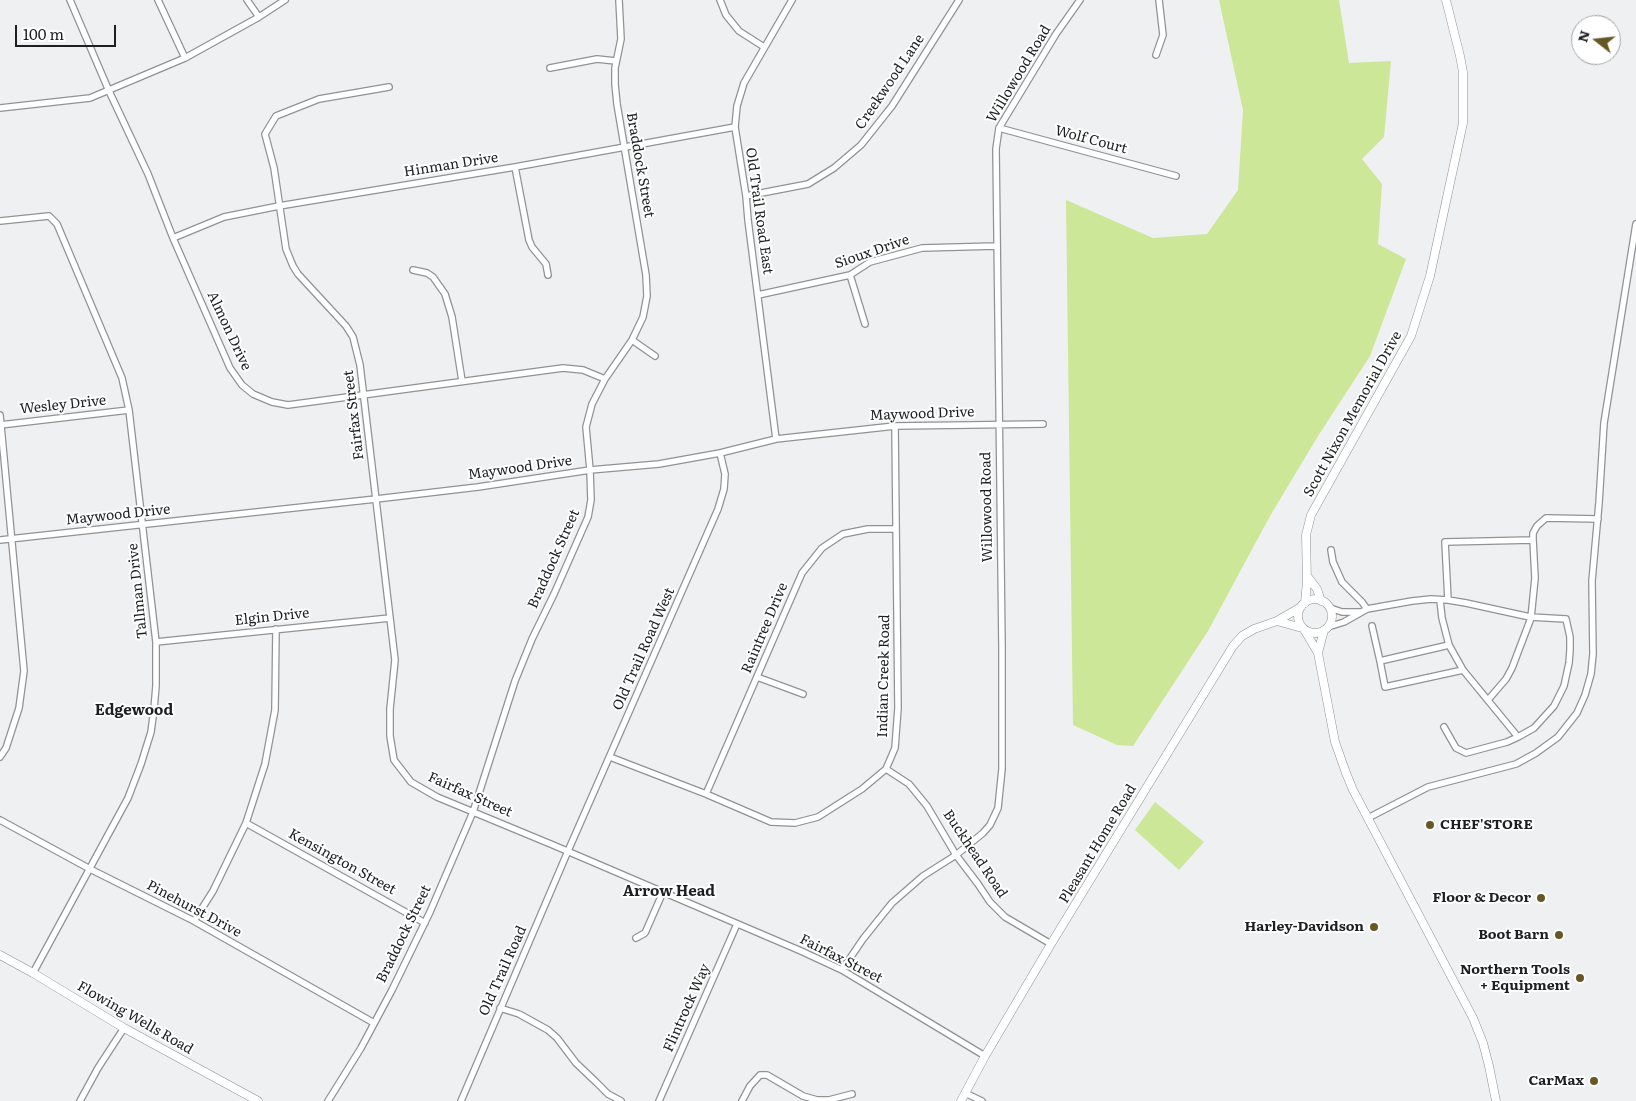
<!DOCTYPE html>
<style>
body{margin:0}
#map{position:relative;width:1636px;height:1101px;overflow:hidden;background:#eef0f2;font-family:Literata,serif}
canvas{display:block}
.north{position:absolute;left:1571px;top:15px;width:50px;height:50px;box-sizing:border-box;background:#fff;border:1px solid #a5a5a6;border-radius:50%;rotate:286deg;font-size:14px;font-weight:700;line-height:20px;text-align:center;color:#1e1f20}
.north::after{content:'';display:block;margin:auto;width:18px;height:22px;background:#685725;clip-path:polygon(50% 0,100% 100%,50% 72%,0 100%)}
.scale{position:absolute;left:15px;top:25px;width:101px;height:22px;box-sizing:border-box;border:2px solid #1e1f20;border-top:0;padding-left:6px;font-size:15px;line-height:18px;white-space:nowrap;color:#1e1f20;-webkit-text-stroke:4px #fff;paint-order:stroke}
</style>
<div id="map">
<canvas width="1636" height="1101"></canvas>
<div class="north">N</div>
<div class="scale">100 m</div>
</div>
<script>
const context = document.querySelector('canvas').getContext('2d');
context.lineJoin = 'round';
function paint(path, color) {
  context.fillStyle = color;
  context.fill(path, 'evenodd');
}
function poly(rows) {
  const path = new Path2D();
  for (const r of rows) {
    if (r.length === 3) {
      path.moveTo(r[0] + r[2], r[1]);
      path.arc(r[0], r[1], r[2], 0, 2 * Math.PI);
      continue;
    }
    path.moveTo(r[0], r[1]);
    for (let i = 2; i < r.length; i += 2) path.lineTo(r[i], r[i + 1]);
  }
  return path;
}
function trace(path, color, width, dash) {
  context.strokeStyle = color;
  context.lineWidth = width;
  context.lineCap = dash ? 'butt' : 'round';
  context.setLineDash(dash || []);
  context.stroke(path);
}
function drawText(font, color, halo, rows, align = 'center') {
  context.font = font + ' Literata,serif';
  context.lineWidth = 4;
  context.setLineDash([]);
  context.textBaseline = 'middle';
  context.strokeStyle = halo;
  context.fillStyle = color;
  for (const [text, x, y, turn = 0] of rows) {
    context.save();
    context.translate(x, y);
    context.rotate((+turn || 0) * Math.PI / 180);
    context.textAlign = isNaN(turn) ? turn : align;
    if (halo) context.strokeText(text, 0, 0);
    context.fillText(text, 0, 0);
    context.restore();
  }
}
paint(poly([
 [1219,0,1339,0,1349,63,1391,61,1384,137,1362,159,1382,184,1378,244,1406,259,1370,356,1318,436,1270,516,1208,631,1133,746,1117,745,1073,725,1066,200,1153,238,1207,234,1238,190,1243,110],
 [1155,802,1204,842,1179,870,1135,830]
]), '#cce797');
const street = poly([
 [70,0,109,91,148,174,173,238,230,368,242,385,253,394,272,402,288,405,563,368,583,370,605,379],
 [158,0,185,58],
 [247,0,259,17],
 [720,0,726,15,739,31,764,47],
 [1156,55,1163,35,1159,0],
 [550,68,597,59,616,61],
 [389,87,319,99,276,116,265,134,274,168,286,249,293,266,298,274,346,326,353,337,360,365,395,660,390,709,390,736,394,760,411,782,437,797,553,845,801,951,842,970,985,1056],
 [0,108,90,98,185,58,259,17,285,0],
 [999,128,1176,176],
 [515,167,529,240,532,247,546,264,548,275],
 [746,196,808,184,834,168,861,145,892,106,959,0],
 [0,221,49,216,57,224,122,378,129,410,156,642,156,686,154,709,151,732,141,764,128,798,33,973],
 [173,238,224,217,279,206,515,167,735,127],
 [413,270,427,273,433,277,445,294,452,317,462,381],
 [850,275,865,324],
 [758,295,850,275,870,262,922,248,996,246],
 [632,340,655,356],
 [0,415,24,671,19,708,6,748,0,757],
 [0,425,129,410],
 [776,439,748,220,746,196,735,127,737,106,744,83,792,0],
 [0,540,376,499,478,487,590,470,659,464,720,453,776,439,895,426,1043,424],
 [1533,540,1533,533,1537,526,1546,518,1598,519],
 [1331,550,1333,562,1342,582,1362,602,1367,609],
 [1448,600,1445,542,1533,540,1535,578,1531,618,1512,668,1506,679,1488,700],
 [1330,608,1342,612,1359,612],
 [1372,626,1380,661],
 [1328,627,1344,622,1367,609,1412,601,1431,599,1448,600,1466,603,1530,617,1566,619,1570,637,1570,650,1569,663,1564,686,1554,706,1534,728,1518,737,1463,670,1385,687,1380,661,1449,645,1442,618,1440,600],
 [156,642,390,618],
 [1449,645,1463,670],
 [757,677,803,694],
 [1444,727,1456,748,1466,753,1507,742,1518,737],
 [610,757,706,794,771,822,795,823,818,817,862,789,886,769,895,748,898,708,895,426],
 [886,769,909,784,927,806,956,855,978,884,990,902,1005,917,1051,944],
 [706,794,802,573,822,548,843,534,868,529,896,529],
 [1368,818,1428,787,1516,764,1536,753,1558,737,1577,713,1585,695,1591,674,1593,654,1592,581,1599,503,1604,423,1636,224],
 [0,820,90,869,194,921,374,1023],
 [246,823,425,923],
 [194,921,213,891,246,823,265,764,275,710,276,629],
 [636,938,645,933,663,892],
 [842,970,863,939,892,903,923,876,956,855,983,833,990,825,998,808,1002,769,1002,646,996,149,999,128,1056,34,1080,0],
 [500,1008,519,1014,548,1030,557,1038,576,1063,596,1082,608,1094,621,1101],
 [965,1093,982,1101],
 [80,1101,98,1068,124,1028],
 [328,1101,361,1048,392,990,430,912,473,812,515,681,532,639,554,594,588,517,591,500,590,470,586,427,592,404,605,379,632,340,643,317,647,296,646,275,617,104,615,84,615,68,621,39,619,0],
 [461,1101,568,851,718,509,724,489,725,474,720,453],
 [659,1101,737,924],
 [742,1101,750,1086,760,1075,767,1075,803,1096,817,1100,829,1100,852,1094]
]);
const secondary = poly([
 [1307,576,1317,589,1321,601],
 [1315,616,17],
 [1305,603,1307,582,1306,535,1311,515,1411,336,1430,276,1463,123,1463,72,1460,56,1446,0],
 [1277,621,1302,628],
 [1305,631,1318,653,1335,742,1346,773,1353,790,1473,1018,1483,1043,1489,1066,1496,1101],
 [1318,653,1324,630],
 [0,955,33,973,124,1028,258,1101],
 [961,1101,985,1056,1051,944,1233,646,1242,636,1254,629,1277,621,1301,607]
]);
trace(street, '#909294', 8);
trace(secondary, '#909294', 9);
trace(street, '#fff', 5.5);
trace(secondary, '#fff', 8);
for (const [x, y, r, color] of [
 [1430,825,5,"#685725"],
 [1541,898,5,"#685725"],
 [1374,927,5,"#685725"],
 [1559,935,5,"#685725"],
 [1580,978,5,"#685725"],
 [1594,1081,5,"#685725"]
]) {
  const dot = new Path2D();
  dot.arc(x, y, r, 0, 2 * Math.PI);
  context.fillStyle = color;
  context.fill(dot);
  trace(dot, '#fff', 2);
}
drawText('14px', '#1e1f20', '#fff', [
 ["Willowood Road",1019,74,-59],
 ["Creekwood Lane",890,82,-56],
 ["Wolf Court",1091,140,15],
 ["Hinman Drive",451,165,-9],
 ["Braddock Street",640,165,80],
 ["Old Trail Road East",759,211,82],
 ["Sioux Drive",872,252,-19],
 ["Almon Drive",229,331,65],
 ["Wesley Drive",63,405,-6],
 ["Maywood Drive",922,414,-2],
 ["Scott Nixon Memorial Drive",1353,414,-61],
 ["Fairfax Street",354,415,-97],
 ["Maywood Drive",520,468,-8],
 ["Willowood Road",987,507,-91],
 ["Maywood Drive",118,515,-6],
 ["Braddock Street",554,559,-66],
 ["Tallman Drive",138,591,-96],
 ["Elgin Drive",272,617,-6],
 ["Raintree Drive",765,628,-67],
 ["Old Trail Road West",644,649,-66],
 ["Indian Creek Road",884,676,-89],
 ["Fairfax Street",470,795,24],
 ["Pleasant Home Road",1098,844,-59],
 ["Buckhead Road",975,854,56],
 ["Kensington Street",342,862,29],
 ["Pinehurst Drive",194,909,28],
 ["Braddock Street",404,934,-64],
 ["Fairfax Street",841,959,27],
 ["Old Trail Road",503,971,-66],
 ["Flintrock Way",687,1008,-66],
 ["Flowing Wells Road",135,1018,30]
]);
drawText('bold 14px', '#1e1f20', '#fff', [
 ["CHEF'STORE",1440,825,"left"],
 ["Floor & Decor",1531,898],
 ["Harley-Davidson",1364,927],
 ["Boot Barn",1549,935],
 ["Northern Tools",1570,970],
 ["+ Equipment",1570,986],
 ["CarMax",1584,1081]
], 'right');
drawText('bold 15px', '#1e1f20', '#fff', [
 ["Edgewood",134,711],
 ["Arrow Head",669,892]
]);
</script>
